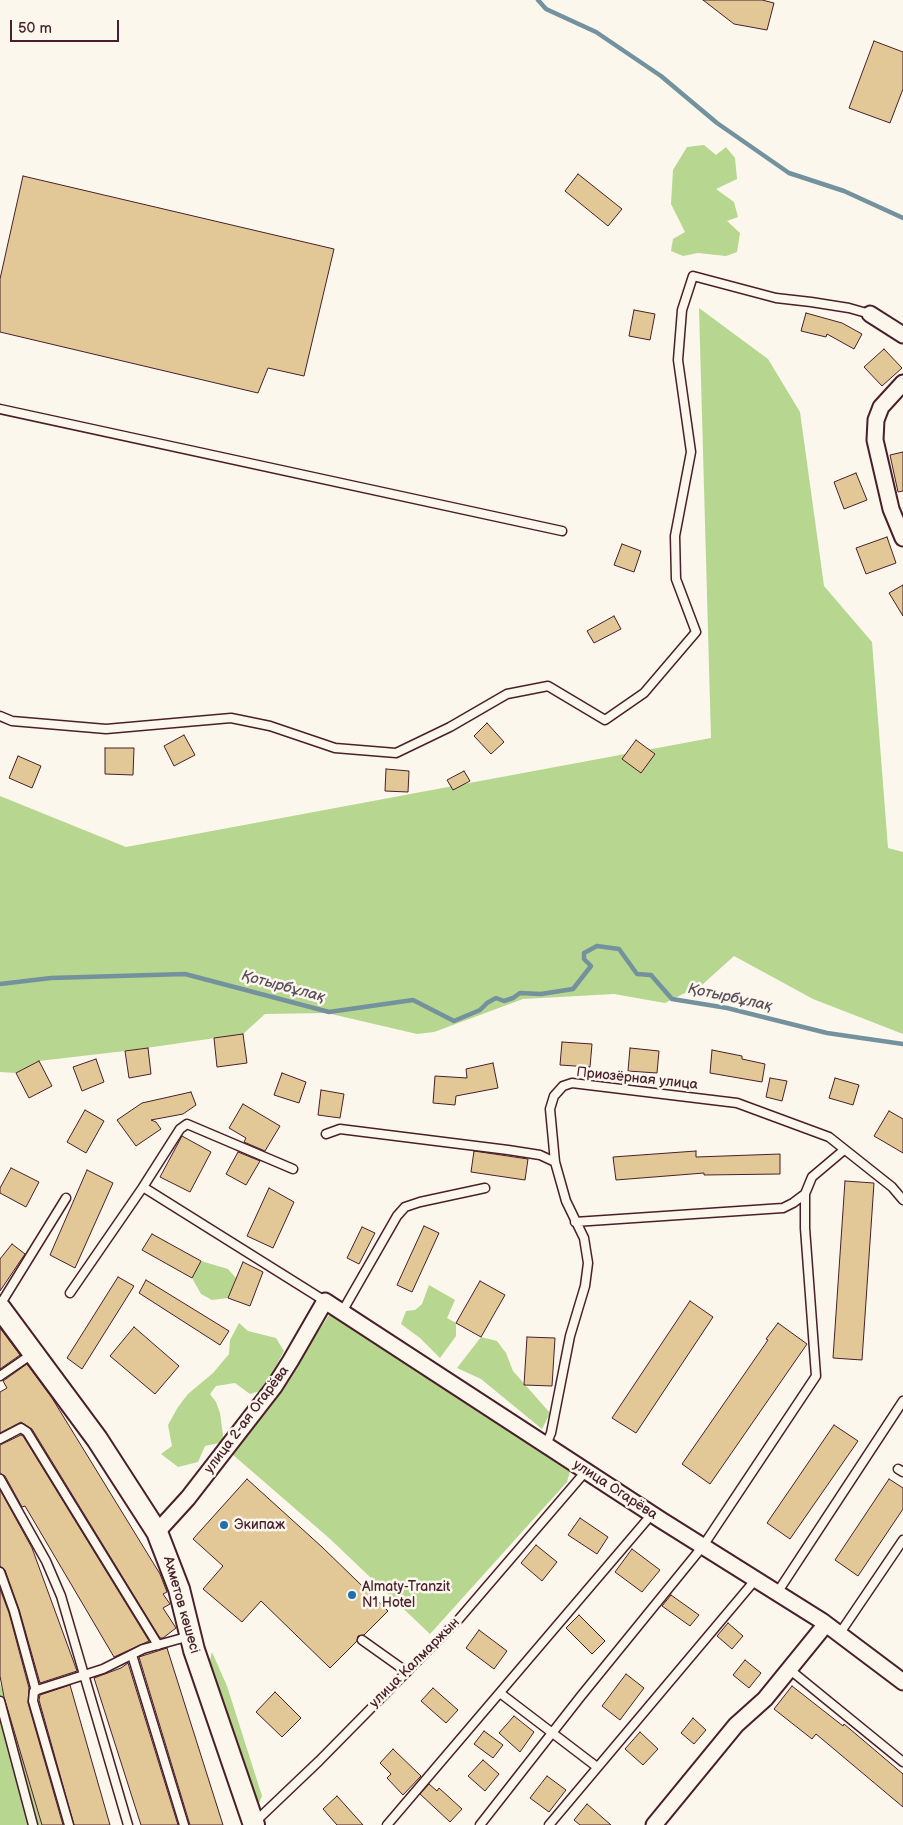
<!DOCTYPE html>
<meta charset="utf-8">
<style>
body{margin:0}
#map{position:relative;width:903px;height:1825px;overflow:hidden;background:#fbf7ec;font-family:"Balsamiq Sans",sans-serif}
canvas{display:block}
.scale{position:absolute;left:10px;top:20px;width:109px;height:22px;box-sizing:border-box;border:2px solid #4a1f2b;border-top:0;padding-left:6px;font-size:15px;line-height:18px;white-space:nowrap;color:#4a1f2b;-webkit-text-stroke:4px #fbf7ec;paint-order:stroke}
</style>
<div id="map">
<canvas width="903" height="1825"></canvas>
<div class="scale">50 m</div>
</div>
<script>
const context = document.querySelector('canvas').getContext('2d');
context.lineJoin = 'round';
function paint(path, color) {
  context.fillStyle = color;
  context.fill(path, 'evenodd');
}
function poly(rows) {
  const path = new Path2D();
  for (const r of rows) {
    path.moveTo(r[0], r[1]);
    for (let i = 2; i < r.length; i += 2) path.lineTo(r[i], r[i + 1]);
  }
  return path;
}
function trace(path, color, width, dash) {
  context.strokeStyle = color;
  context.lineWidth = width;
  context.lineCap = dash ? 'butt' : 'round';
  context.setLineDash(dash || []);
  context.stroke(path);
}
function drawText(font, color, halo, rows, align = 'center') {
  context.font = font + ' "Balsamiq Sans",sans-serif';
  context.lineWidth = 5;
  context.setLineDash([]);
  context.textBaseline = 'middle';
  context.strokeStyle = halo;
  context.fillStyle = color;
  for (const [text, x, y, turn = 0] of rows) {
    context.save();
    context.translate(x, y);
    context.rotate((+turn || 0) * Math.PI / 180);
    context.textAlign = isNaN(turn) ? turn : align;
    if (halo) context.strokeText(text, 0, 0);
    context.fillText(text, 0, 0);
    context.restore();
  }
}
paint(poly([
 [704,145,716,155,726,147,735,158,737,179,716,189,734,202,738,217,727,221,740,233,737,252,726,256,698,253,683,256,671,251,673,239,685,232,671,204,673,170,687,147],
 [699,308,768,359,800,412,824,586,872,642,888,848,903,852,903,1034,813,999,734,956,703,984,665,1003,614,994,523,999,434,1032,417,1034,327,1013,265,1014,243,1034,125,1051,39,1061,16,1073,0,1072,0,796,126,847,711,738],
 [201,1261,228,1269,236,1278,228,1298,212,1300,201,1294,192,1278],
 [429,1285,455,1300,447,1318,456,1323,456,1336,440,1358,420,1338,401,1324,406,1311,415,1310,422,1304],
 [331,1312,570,1471,567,1482,430,1634,329,1538,232,1454,287,1379],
 [239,1323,248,1331,276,1338,284,1351,263,1390,250,1394,235,1383,216,1386,210,1394,216,1402,220,1413,224,1442,205,1446,198,1462,178,1467,161,1454,172,1446,168,1425,178,1407,188,1394,213,1373,229,1354,230,1340],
 [481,1337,497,1341,506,1353,513,1371,550,1413,542,1429,481,1379,457,1368],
 [212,1652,227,1686,262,1796,254,1814,210,1660],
 [0,1683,5,1701,42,1825,0,1825]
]), '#b7d68f');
trace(poly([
 [538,0,546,9,596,32,661,76,717,123,789,173,844,191,903,218],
 [0,984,51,978,185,974,329,1012,413,1000,454,1021,480,1010,487,1003,496,998,504,1001,513,998,520,993,541,994,573,989,591,966,584,959,584,953,597,946,619,949,637,974,651,975,672,999,727,1008,827,1033,903,1044]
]), '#73929e', 4.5);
const building = poly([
 [703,0,762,0,774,3,767,30,734,24,703,0],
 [874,41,903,52,903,89,890,123,849,108,874,41],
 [578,174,622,209,608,226,565,191,578,174],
 [23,176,334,249,304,376,268,368,258,393,0,332,0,279,23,176],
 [634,310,655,314,650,340,629,336,634,310],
 [806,313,842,323,862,334,854,349,827,334,826,337,801,331,806,313],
 [884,349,902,368,882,386,864,367,884,349],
 [903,452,903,491,898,492,890,455,903,452],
 [856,473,867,500,844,509,834,482,856,473],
 [887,537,896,563,866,574,856,548,887,537],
 [622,544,641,551,634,572,614,565,622,544],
 [903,585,903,616,889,593,903,585],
 [614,616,621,629,594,643,587,631,614,616],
 [487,723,504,742,491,754,474,736,487,723],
 [184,735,195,755,174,766,164,746,184,735],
 [636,740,655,754,641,773,622,759,636,740],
 [105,748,134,748,133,775,105,774,105,748],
 [18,756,41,766,32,788,9,778,18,756],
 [386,769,409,771,408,792,385,791,386,769],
 [464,771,470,781,453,790,447,780,464,771],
 [243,1034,247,1063,217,1067,214,1038,243,1034],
 [562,1042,592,1044,590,1067,560,1065,562,1042],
 [148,1048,151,1074,129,1078,125,1051,148,1048],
 [630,1048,659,1051,657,1073,628,1071,630,1048],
 [712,1050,742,1056,742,1059,765,1064,762,1082,710,1073,712,1050],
 [96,1059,104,1082,82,1091,73,1067,96,1059],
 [39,1061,52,1086,29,1098,16,1073,39,1061],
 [493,1063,498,1088,456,1096,455,1105,433,1103,435,1076,467,1078,466,1069,493,1063],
 [282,1073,306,1082,299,1103,274,1095,282,1073],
 [770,1078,787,1081,782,1101,766,1097,770,1078],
 [835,1078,859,1085,853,1105,829,1098,835,1078],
 [321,1090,344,1094,340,1118,318,1115,321,1090],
 [191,1092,196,1105,183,1114,151,1120,156,1122,161,1129,136,1146,117,1120,142,1103,191,1092],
 [243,1104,280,1126,265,1151,244,1142,246,1138,229,1128,243,1104],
 [85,1110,104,1121,86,1153,67,1142,85,1110],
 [889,1111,903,1119,903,1153,874,1136,889,1111],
 [182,1136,211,1152,190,1192,160,1177,182,1136],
 [474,1151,528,1159,525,1180,471,1172,474,1151],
 [696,1151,696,1157,780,1154,780,1174,704,1175,704,1173,616,1180,613,1157,696,1151],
 [238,1152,260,1161,246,1185,226,1174,238,1152],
 [11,1168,39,1182,26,1207,0,1193,0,1188,11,1168],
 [87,1170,113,1183,75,1268,50,1255,87,1170],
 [845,1181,874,1183,862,1360,833,1358,845,1181],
 [269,1188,294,1202,273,1248,247,1236,269,1188],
 [424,1226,439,1233,412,1292,397,1285,424,1226],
 [362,1227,375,1233,359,1264,347,1258,362,1227],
 [152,1234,201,1261,192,1278,142,1250,152,1234],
 [12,1244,25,1254,0,1291,0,1259,12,1244],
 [243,1262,263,1272,250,1306,228,1298,243,1262],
 [118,1277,134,1286,82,1369,67,1358,118,1277],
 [146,1280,229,1331,220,1345,139,1293,146,1280],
 [480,1281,505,1295,481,1337,456,1323,480,1281],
 [690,1301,713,1317,636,1433,612,1418,690,1301],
 [778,1323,807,1344,710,1484,682,1464,768,1340,766,1339,778,1323],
 [134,1327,179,1366,155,1394,110,1356,134,1327],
 [0,1328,20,1355,0,1369,0,1328],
 [527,1337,555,1338,552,1386,524,1385,527,1337],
 [27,1364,52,1398,160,1574,167,1592,163,1594,170,1604,163,1608,176,1628,163,1638,160,1638,32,1429,21,1422,0,1433,0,1392,7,1388,3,1381,27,1364],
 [834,1425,858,1441,790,1539,767,1523,834,1425],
 [21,1435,23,1436,149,1641,114,1657,25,1506,22,1507,5,1476,0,1473,0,1445,21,1435],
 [247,1479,322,1547,388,1611,364,1635,358,1636,357,1641,330,1668,261,1601,242,1622,203,1589,223,1566,193,1539,247,1479],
 [889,1479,903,1488,903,1509,858,1576,835,1560,889,1479],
 [0,1490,32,1548,77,1671,40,1683,19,1609,5,1570,0,1566,0,1490],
 [580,1518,608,1537,597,1554,568,1535,580,1518],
 [536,1545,557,1562,542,1581,521,1563,536,1545],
 [632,1549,660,1570,642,1592,615,1572,632,1549],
 [0,1589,9,1613,29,1688,28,1703,63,1825,42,1825,4,1697,0,1676,0,1589],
 [671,1595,699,1615,690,1626,662,1606,671,1595],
 [579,1615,605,1641,592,1654,566,1628,579,1615],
 [728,1623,743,1636,732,1649,717,1636,728,1623],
 [479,1630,507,1651,494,1669,466,1648,479,1630],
 [167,1648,223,1825,190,1825,139,1657,167,1648],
 [745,1660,761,1673,749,1688,733,1675,745,1660],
 [128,1663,178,1825,141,1825,94,1678,121,1668,128,1663],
 [626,1674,644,1688,620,1720,602,1706,626,1674],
 [70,1685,110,1825,74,1825,39,1700,40,1695,70,1685],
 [792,1686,843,1726,844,1724,903,1774,903,1807,816,1734,812,1739,774,1709,792,1686],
 [433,1688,458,1710,446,1723,421,1701,433,1688],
 [275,1692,301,1718,282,1737,256,1712,275,1692],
 [514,1716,534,1732,520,1752,499,1733,514,1716],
 [693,1718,706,1730,694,1744,681,1733,693,1718],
 [484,1731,503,1745,493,1758,474,1744,484,1731],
 [640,1732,658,1749,643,1765,625,1749,640,1732],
 [393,1749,421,1776,403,1795,387,1778,391,1774,380,1763,393,1749],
 [483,1760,499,1774,485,1791,468,1776,483,1760],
 [547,1776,566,1790,549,1812,530,1798,547,1776],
 [429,1784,437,1791,439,1788,462,1809,450,1822,420,1794,429,1784],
 [337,1796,363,1825,337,1825,323,1809,337,1796],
 [587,1804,611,1825,580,1825,574,1820,587,1804]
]);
paint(building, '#e2c897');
trace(building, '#4a1f2b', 1);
const service = poly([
 [0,409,562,531],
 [0,716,12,721,106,729,231,718,270,726,335,748,396,753,450,727,507,694,548,686,605,720,644,693,696,632,676,579,675,536,691,452,678,360,682,310,693,276,776,298,811,302,849,308,870,314],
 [326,1134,340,1129,508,1150,540,1155,555,1162],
 [293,1169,187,1124,180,1129,143,1187,325,1301],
 [575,1222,783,1208,793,1203,805,1194],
 [70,1293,143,1187],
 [0,1305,66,1198],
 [342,1312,397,1216,405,1207,420,1202,485,1188],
 [0,1376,32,1354],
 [0,1439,21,1428,27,1432,158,1645],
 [546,1445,551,1433,570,1336,585,1286,588,1263,584,1238,566,1201,555,1162,550,1109,554,1096,563,1086,572,1083,737,1103,829,1137,892,1187,903,1200],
 [898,1469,903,1472],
 [0,1479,46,1561,61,1596,128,1825],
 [0,1572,14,1611,36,1691],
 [777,1593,903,1401],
 [840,1633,903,1540],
 [362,1640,407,1672],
 [132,1655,184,1825],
 [789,1669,903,1762],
 [500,1693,597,1767],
 [0,1701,33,1825],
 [255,1822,319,1761,459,1619,586,1471],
 [69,1825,33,1701,34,1691,103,1669,143,1649,190,1636],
 [387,1825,652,1514],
 [480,1825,581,1696,703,1546,816,1376,805,1228,805,1194,812,1177,844,1150],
 [549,1825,756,1579]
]);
const minor = poly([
 [870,314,903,335],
 [903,383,881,407,876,420,875,440,891,509,903,538],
 [157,1532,188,1498,274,1387,291,1360,325,1301,661,1520,822,1621,903,1682],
 [654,1825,736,1725,765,1699,826,1624]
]);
const secondary = poly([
 [0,1308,97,1439,157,1532,179,1589,194,1650,254,1825]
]);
trace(service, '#4a1f2b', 11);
trace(minor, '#4a1f2b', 19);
trace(secondary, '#4a1f2b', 24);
trace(service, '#fbf7ec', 8);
trace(minor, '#fbf7ec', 15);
trace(secondary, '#fbf7ec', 20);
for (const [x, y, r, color] of [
 [224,1525,5,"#1f6fb2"],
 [352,1595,5,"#1f6fb2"]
]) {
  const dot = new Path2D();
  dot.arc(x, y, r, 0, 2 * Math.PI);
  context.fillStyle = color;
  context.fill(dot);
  trace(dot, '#fbf7ec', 2);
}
drawText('14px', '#4a1f2b', '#fbf7ec', [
 ["Приозёрная улица",637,1079,6],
 ["улица 2-ая Огарёва",247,1420,-53],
 ["улица Огарёва",615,1490,33],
 ["Ахметов көшесі",181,1605,74],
 ["улица Калмаржын",415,1663,-45]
]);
drawText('14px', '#4a1f2b', '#fbf7ec', [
 ["Экипаж",234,1525],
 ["Almaty-Tranzit",362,1587],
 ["N1 Hotel",362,1603]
], 'left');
drawText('italic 15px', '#5b4f5b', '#fbf7ec', [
 ["Қотырбұлақ",283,987,15],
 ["Қотырбұлақ",730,998,12]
]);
</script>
